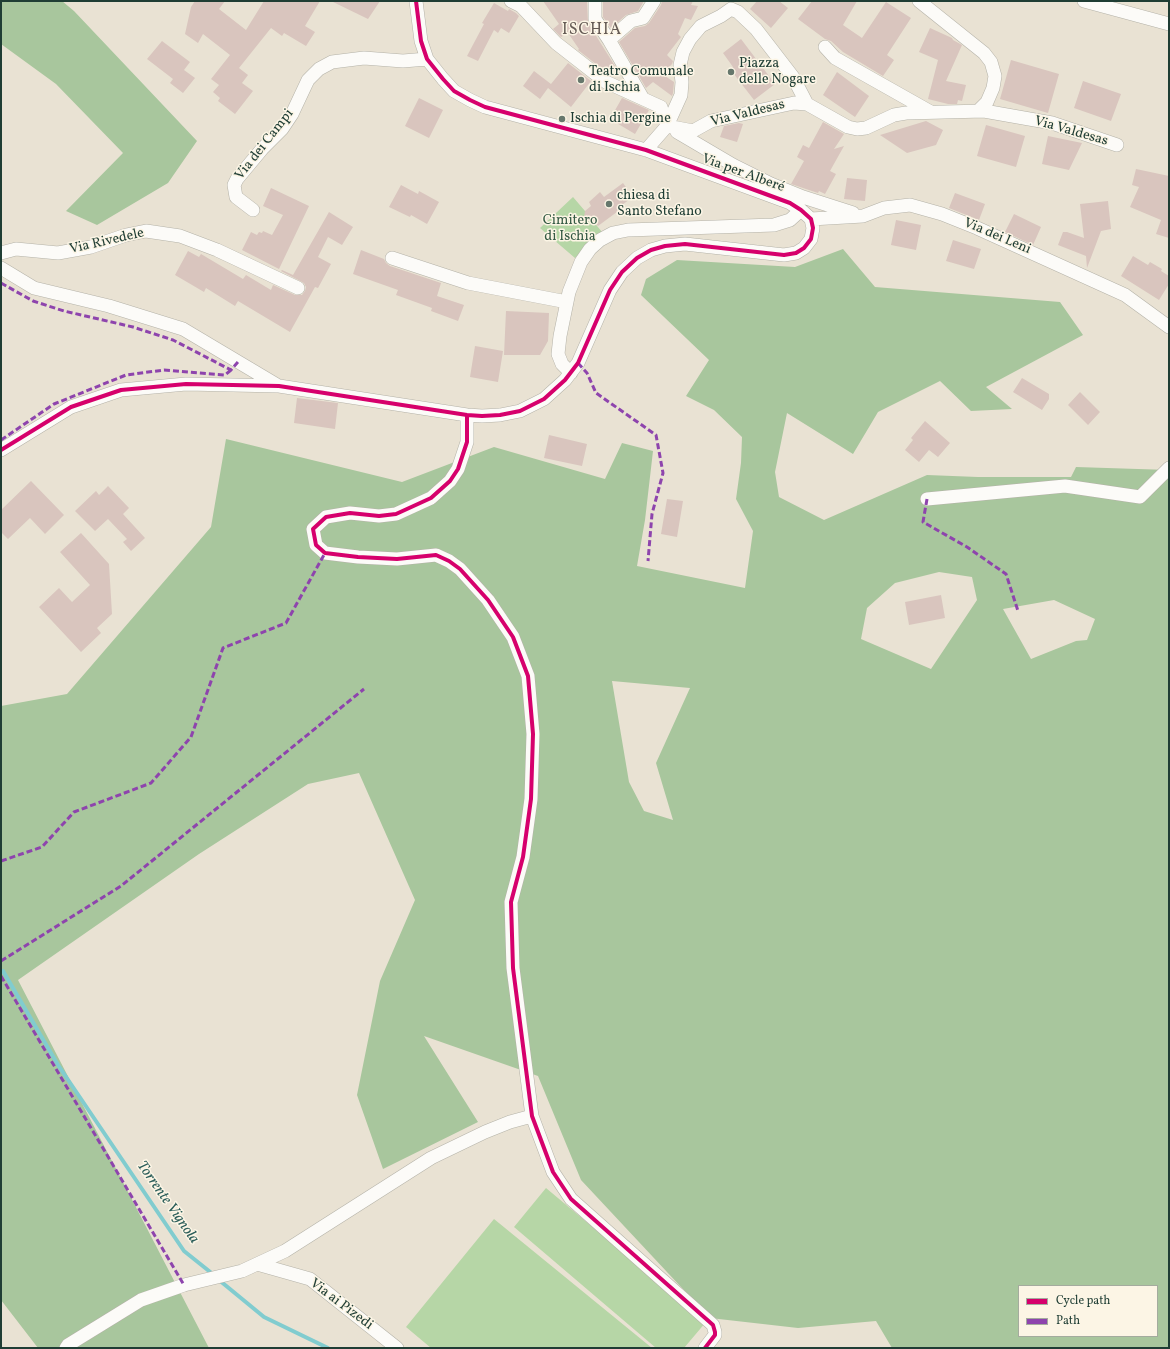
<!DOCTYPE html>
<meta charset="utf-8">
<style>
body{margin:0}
#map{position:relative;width:1170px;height:1349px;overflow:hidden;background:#e9e2d3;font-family:Vollkorn,serif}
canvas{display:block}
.frame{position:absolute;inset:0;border:2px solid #1f3d34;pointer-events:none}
.legend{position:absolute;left:1018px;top:1285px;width:140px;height:52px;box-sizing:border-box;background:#fcf5e5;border:1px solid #a4ab9e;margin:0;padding:5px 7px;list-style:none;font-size:12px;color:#1f3d34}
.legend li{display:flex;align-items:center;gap:8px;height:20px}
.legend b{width:20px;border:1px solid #a4ab9e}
</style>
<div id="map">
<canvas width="1170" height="1349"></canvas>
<div class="frame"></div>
<ul class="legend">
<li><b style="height:5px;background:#d6006c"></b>Cycle path</li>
<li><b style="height:5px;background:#8e44ad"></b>Path</li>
</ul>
</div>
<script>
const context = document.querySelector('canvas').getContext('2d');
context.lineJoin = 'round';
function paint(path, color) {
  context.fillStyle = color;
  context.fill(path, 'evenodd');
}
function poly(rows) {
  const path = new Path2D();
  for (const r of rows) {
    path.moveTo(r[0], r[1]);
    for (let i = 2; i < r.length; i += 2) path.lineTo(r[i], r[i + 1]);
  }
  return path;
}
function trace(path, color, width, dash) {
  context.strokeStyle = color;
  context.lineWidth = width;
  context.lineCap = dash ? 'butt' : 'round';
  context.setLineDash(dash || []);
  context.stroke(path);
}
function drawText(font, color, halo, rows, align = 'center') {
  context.font = font + ' Vollkorn,serif';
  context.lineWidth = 3;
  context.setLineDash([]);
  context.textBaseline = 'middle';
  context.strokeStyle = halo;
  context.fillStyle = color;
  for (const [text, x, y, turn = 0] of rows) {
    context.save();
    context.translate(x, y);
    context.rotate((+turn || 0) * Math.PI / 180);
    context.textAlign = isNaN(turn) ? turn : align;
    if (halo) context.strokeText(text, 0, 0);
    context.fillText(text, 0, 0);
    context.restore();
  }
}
paint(poly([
 [573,197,585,211,585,217,588,221,593,221,602,232,575,258,540,228],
 [546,1188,706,1322,684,1348,656,1348,514,1227],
 [494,1219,652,1348,431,1348,406,1327]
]), '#b6d6a6');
paint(poly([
 [1,1,62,1,74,11,197,141,168,183,97,225,66,211,123,153,56,84,1,44],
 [843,249,875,287,1060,302,1083,335,986,387,1012,409,971,411,940,381,878,412,853,454,787,413,775,472,779,497,824,520,927,475,978,477,1071,477,1076,467,1169,470,1169,1348,892,1348,876,1321,798,1328,710,1318,581,1180,538,1076,424,1036,478,1122,383,1169,357,1095,380,981,415,900,359,773,308,784,199,854,18,980,209,1348,38,1348,1,1300,1,706,67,694,211,527,226,439,402,482,494,447,605,479,622,443,653,451,645,520,637,566,745,588,753,531,736,499,741,463,742,437,714,410,686,396,709,360,641,295,646,279,677,260,795,267],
 [939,572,972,577,977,600,931,669,861,639,867,608,895,583],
 [1054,600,1095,619,1087,640,1076,641,1031,659,1003,609],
 [612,681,690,688,656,763,673,820,644,811,629,782],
 [1019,1286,1157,1286,1157,1336,1019,1336]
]), '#a8c69d');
trace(poly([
 [1,972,3,971,58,1065,184,1251,214,1275],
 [219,1280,264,1317,328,1348]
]), '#81cccf', 4);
paint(poly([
 [195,1,225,1,219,9,246,30,264,1,320,1,305,26,315,32,306,46,284,33,282,36,271,28,239,68,248,75,242,83,253,91,235,114,218,101,220,98,213,92,219,85,211,79,230,55,203,34,198,43,185,34,191,7],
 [331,1,380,1,368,19],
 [543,1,587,1,588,23,615,66,606,72,602,67,601,68,578,50,579,49,568,33,561,37,553,29,559,24],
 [603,1,644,1,638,11,626,15,611,28,603,17],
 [662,1,693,1,691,5,698,6,691,20,685,18,678,34,681,37,667,55,673,61,672,64,662,74,674,82,673,93,672,96,653,82,646,88,619,42,635,28,645,26,649,23,661,5],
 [757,1,779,1,788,8,771,28,750,9],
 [812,1,857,1,843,25,862,38,886,2,911,18,887,55,894,60,883,76,843,52,831,41,825,39,798,19],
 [494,3,508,11,509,9,516,13,519,16,509,33,501,28,498,33,494,30,478,61,467,56,484,24,482,23],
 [930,28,952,38,953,40,962,45,946,81,966,85,962,101,958,100,957,104,948,104,928,99,938,60,919,52],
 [741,39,775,84,754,100,730,69,733,67,723,53],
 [162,41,190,62,184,70,195,78,183,93,170,83,173,79,147,59],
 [1011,60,1059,74,1048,113,1000,99],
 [568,63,591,81,571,107,548,88,540,99,523,86,534,71,551,84],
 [837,72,869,96,855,117,823,95],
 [1083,81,1121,94,1111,121,1074,108],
 [419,98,443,110,429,138,405,126],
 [622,98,649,110,635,134,610,119],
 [926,121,943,130,936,145,907,153,880,135],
 [823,122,844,134,834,149,844,146,830,171,836,174,825,194,819,191,818,193,791,184,804,161,797,157,803,145,809,148],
 [739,123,743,124,737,142,720,137,724,126],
 [986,125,1025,136,1016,167,977,156],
 [1048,136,1082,143,1069,170,1042,164],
 [1136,169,1169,176,1169,238,1156,234,1161,220,1130,207,1139,187,1132,185],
 [847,178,867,180,865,201,844,199],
 [623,183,633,197,619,207,621,209,598,226,593,221,588,221,584,217,585,211,591,206,589,202,600,192,604,197],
 [401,185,418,194,419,191,439,202,427,224,411,215,410,217,389,207],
 [271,188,309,206,279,269,242,250,251,232,257,235,259,232,262,233,263,231,272,235,283,215,263,206],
 [955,193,985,204,979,220,949,208],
 [1108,201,1111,229,1101,231,1087,268,1086,256,1058,245,1063,232,1067,232,1084,238,1080,204],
 [329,212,353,227,342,245,328,237,318,257,331,264,318,288,315,287,290,332,238,301,235,306,206,288,204,292,175,275,188,251,199,257,201,254,243,279,246,275,271,290,273,285,295,295,302,295,305,291,306,287,304,283,281,271,282,270,293,275],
 [1014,214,1041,227,1033,245,1005,232],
 [896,220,921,225,916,250,891,245],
 [953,240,981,249,974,269,946,261],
 [361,250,384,259,386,263,390,266,441,283,437,296,464,305,458,321,431,311,432,308,396,295,398,290,353,274],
 [1133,256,1148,265,1150,262,1162,269,1161,271,1169,276,1169,284,1159,300,1121,276],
 [506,311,549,313,548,341,540,355,504,355],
 [475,346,503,351,498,382,470,377],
 [1022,378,1049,394,1049,399,1042,410,1013,392],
 [1080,392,1100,412,1088,425,1068,405],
 [297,398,338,403,335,429,294,423],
 [925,421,950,443,938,457,929,450,919,462,905,450,913,440,911,438],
 [549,435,587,444,582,466,544,458],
 [31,481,64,515,45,534,30,518,8,539,1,532,1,510],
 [108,486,129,508,123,514,145,538,131,551,123,542,127,539,108,519,95,531,75,511,96,491,99,495],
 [667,499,683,501,677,537,661,534],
 [81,533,109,564,112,614,97,628,101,633,81,652,39,607,59,588,72,602,90,585,60,552],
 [941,595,945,618,909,625,905,602]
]), '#d9c5be');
const minor = poly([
 [511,1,521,6,556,43,606,82,661,107,667,126,646,150],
 [595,1,595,19,609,40,642,97],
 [919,1,984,53,991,62,995,76,993,88,987,102,978,111],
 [1084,1,1169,24],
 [609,40,631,21,643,18,654,1],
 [825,47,835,58,929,111],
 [667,126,693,131,711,121,794,103,807,104,848,127,857,129,866,128,894,115,906,113,984,111,1052,123,1117,145],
 [667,126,681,95,682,82,680,65,683,52,690,39,701,26,721,16,731,9,738,12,756,29,793,77,807,104],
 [677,132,733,165,771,184,803,197,853,213],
 [253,210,236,197,234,185,237,179,262,149,282,129,292,114,308,80,319,69,332,62,364,58,403,61,427,59],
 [811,219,863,216,884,208,910,205,942,214,977,228,1125,295,1169,327],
 [1,253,16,249,58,253,91,247,126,235,146,231,180,236,217,250,298,288],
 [392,258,468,283,567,302],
 [1,268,34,288,109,306,183,329,277,385],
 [571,373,562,364,558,354,560,336,569,292,581,262,590,249,600,240,613,233,628,230,774,225,790,220,801,210],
 [467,415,467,442,458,469,450,481,431,498,396,514,379,516,350,513,326,517,313,529,316,545,325,553,358,557,397,559,436,555,449,561,460,569,488,600,513,637,528,676,533,734,531,799,523,857,511,902,513,968,532,1116,553,1172,571,1199,713,1325,715,1332,715,1335,705,1348],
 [1,450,71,407,121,390,186,384,279,386,467,415,482,416,500,415,520,411,544,399,565,380,578,363,610,290,622,272,637,258,651,250,665,246,685,244,784,255,796,253,804,248,811,239,813,228,811,219,801,210,790,203,646,150,485,107,470,100,454,91,443,79,427,59,421,41,416,1],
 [927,499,1065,486,1140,497,1169,468],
 [257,1264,310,1279,397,1348],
 [66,1348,68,1345,141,1300,184,1285,242,1271,285,1251,431,1158,485,1132,510,1122,532,1116]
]);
trace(minor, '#b4b2a8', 14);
trace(minor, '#fcfbf8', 13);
trace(poly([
 [1,283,33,301,64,311,133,327,173,340,231,370,238,362],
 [578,363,587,373,596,393,656,435,663,473,652,514,648,561],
 [1,440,54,404,126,375,164,370,225,375,231,370],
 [927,499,923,522,967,547,1006,574,1018,611],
 [1,861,42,847,74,812,151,783,191,737,223,648,286,623,325,553],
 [1,961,121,886,364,689],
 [1,976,184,1285]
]), '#8e44ad', 3, [6, 3]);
trace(poly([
 [467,415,467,442,458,469,450,481,431,498,396,514,379,516,350,513,326,517,313,529,316,545,325,553,358,557,397,559,436,555,449,561,460,569,488,600,513,637,528,676,533,734,531,799,523,857,511,902,513,968,532,1116,553,1172,571,1199,713,1325,715,1332,715,1335,705,1348],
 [1,450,71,407,121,390,186,384,279,386,467,415,482,416,500,415,520,411,544,399,565,380,578,363,610,290,622,272,637,258,651,250,665,246,685,244,784,255,796,253,804,248,811,239,813,228,811,219,801,210,790,203,646,150,485,107,470,100,454,91,443,79,427,59,421,41,416,1]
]), '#d6006c', 4);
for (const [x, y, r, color] of [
 [731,72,4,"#66776c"],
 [581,80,4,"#66776c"],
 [562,119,4,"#66776c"],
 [609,204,4,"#66776c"]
]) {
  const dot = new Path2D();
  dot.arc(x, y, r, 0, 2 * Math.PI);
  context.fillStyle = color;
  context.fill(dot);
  trace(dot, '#fcf5e5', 1.5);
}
drawText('14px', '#1f3d34', '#fcf5e5', [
 ["Piazza",739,64],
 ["delle Nogare",739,80],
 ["Teatro Comunale",589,72],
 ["di Ischia",589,88],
 ["Ischia di Pergine",570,119],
 ["chiesa di",617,196],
 ["Santo Stefano",617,212]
], 'left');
drawText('14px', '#1f3d34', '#fcf5e5', [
 ["Via Valdesas",748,114,-14],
 ["Via Valdesas",1071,132,16],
 ["Via dei Campi",265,145,-52],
 ["Via per Alberé",743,174,20],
 ["Via dei Leni",997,237,23],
 ["Via Rivedele",107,242,-13],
 ["Via ai Pizedi",341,1305,37]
]);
drawText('14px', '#355a44', '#fcf5e5', [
 ["Cimitero",570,221],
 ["di Ischia",570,237]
]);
drawText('italic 15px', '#2c5e5a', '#fcf5e5', [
 ["Torrente Vignola",167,1203,55]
]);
context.letterSpacing = '1px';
drawText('16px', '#655b55', '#fcf5e5', [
 ["ISCHIA",592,31]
]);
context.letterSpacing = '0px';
</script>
